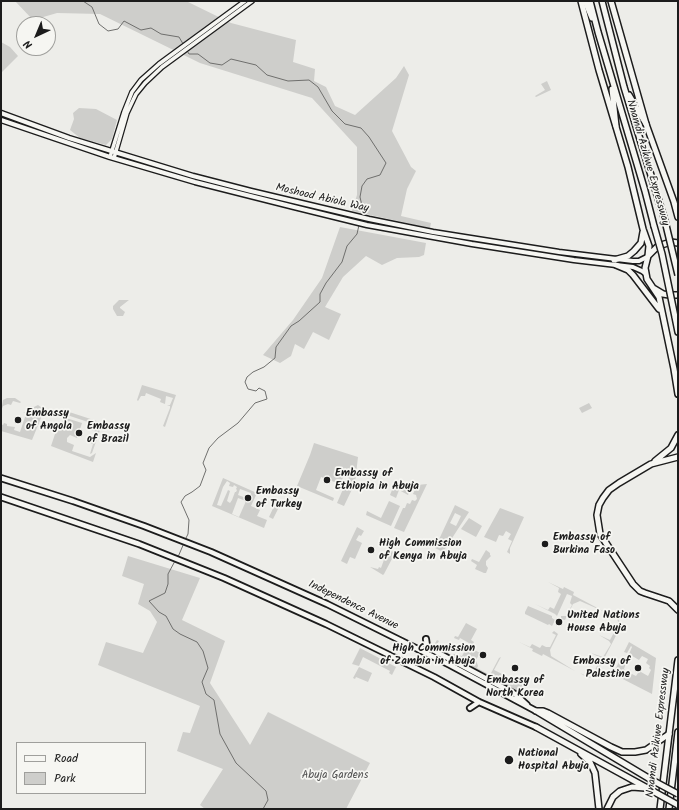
<!DOCTYPE html>
<style>
body{margin:0}
#map{position:relative;width:679px;height:810px;overflow:hidden;background:#edede9;font-family:Kalam,sans-serif}
canvas{display:block}
.frame{position:absolute;inset:0;border:2px solid #1c1c1c;pointer-events:none}
.legend{position:absolute;left:16px;top:742px;width:130px;height:52px;box-sizing:border-box;background:#f6f6f2;border:1px solid #9f9f9c;margin:0;padding:5px 7px;list-style:none;font-size:12px;color:#1c1c1c}
.legend li{display:flex;align-items:center;gap:8px;height:20px}
.legend b{width:20px;border:1px solid #9f9f9c}
.north{position:absolute;left:16px;top:16px;width:40px;height:40px;box-sizing:border-box;background:#f6f6f2;border:1px solid #9f9f9c;border-radius:50%;rotate:224deg;font-size:11px;font-weight:700;line-height:16px;text-align:center;color:#1c1c1c}
.north::after{content:'';display:block;margin:auto;width:14px;height:18px;background:#1c1c1c;clip-path:polygon(50% 0,100% 100%,50% 72%,0 100%)}
</style>
<div id="map">
<canvas width="679" height="810"></canvas>
<div class="frame"></div>
<ul class="legend">
<li><b style="height:5px;background:#f6f6f2"></b>Road</li>
<li><b style="height:11px;background:#cececb"></b>Park</li>
</ul>
<div class="north">N</div>
</div>
<script>
const context = document.querySelector('canvas').getContext('2d');
context.lineJoin = 'round';
function paint(path, color) {
  context.fillStyle = color;
  context.fill(path, 'evenodd');
}
function poly(rows) {
  const path = new Path2D();
  for (const r of rows) {
    path.moveTo(r[0], r[1]);
    for (let i = 2; i < r.length; i += 2) path.lineTo(r[i], r[i + 1]);
  }
  return path;
}
function trace(path, color, width, dash) {
  context.strokeStyle = color;
  context.lineWidth = width;
  context.lineCap = dash ? 'butt' : 'round';
  context.setLineDash(dash || []);
  context.stroke(path);
}
function drawText(font, color, halo, rows, align = 'center') {
  context.font = font + ' Kalam,sans-serif';
  context.lineWidth = 3.5;
  context.setLineDash([]);
  context.textBaseline = 'middle';
  context.strokeStyle = halo;
  context.fillStyle = color;
  for (const [text, x, y, turn = 0] of rows) {
    context.save();
    context.translate(x, y);
    context.rotate((+turn || 0) * Math.PI / 180);
    context.textAlign = isNaN(turn) ? turn : align;
    if (halo) context.strokeText(text, 0, 0);
    context.fillText(text, 0, 0);
    context.restore();
  }
}
paint(poly([
 [15,1,186,1,231,23,296,40,293,62,315,69,314,81,326,87,335,106,355,115,396,78,404,66,409,75,392,131,411,167,416,171,407,189,401,216,431,223,430,228,352,211,357,195,357,147,312,98,200,63,100,14,57,13,33,20],
 [1,42,10,47,18,56,1,73],
 [547,81,551,90,536,97,535,96,545,90,541,84],
 [79,108,96,109,117,120,112,139,106,145,80,138,70,130,74,119,73,113],
 [340,227,426,243,424,255,419,257,397,258,382,265,366,256,343,277,325,307,341,314,329,340,313,332,304,349,295,344,291,356,280,363,263,355,293,320,322,278],
 [119,300,129,300,120,307,120,308,125,312,123,316,117,316,113,309,113,306],
 [142,385,176,395,165,427,163,426,170,408,170,406,167,405,170,405,173,398,166,396,165,404,160,402,161,399,146,393,145,396,141,396,138,401,137,400],
 [7,398,15,398,21,402,20,403,13,401,11,405,8,404,3,406,1,411,3,400],
 [589,403,592,408,582,413,579,408],
 [38,405,42,408,43,413,32,440,1,431,1,424,3,425,4,423,7,424,7,426,15,427,14,430,20,432,26,414,23,412,26,413,28,406,34,407],
 [63,410,106,424,106,426,100,424,100,426,61,413],
 [66,418,82,423,77,438,70,435,67,438,67,442,74,445,72,451,90,457,96,453,93,462,51,446,58,425,61,423,62,421,64,422],
 [89,425,100,430,92,453,90,454,93,444,86,441,88,435,94,437,96,432,88,428],
 [314,443,358,457,355,483,344,506,337,503,350,473,346,471,340,484,321,477,316,490,334,498,333,501,297,486,310,455],
 [223,478,257,493,251,506,260,510,257,516,267,520,264,528,212,506],
 [227,481,230,483,229,486,233,487,234,485,237,487,236,489,237,490,236,492,235,492,232,500,230,503,227,501,230,491,228,490,221,506,217,505,223,487],
 [240,489,251,493,249,499,238,495],
 [238,498,246,501,239,517,232,514],
 [427,484,404,532,394,528,403,508,405,508,407,503,410,504,412,500,415,501,417,499,416,495,413,494,417,485],
 [411,488,411,489,408,495,399,490,396,498,390,495,392,490],
 [389,501,400,506,391,526,366,515,367,511,381,518],
 [276,502,280,505,273,519,269,517],
 [455,505,469,512,443,552,435,548],
 [455,513,461,516,456,526,450,523],
 [500,508,524,517,510,548,510,554,507,552,512,541,508,539,511,534,506,531,503,536,499,535,496,542,484,537],
 [469,518,482,526,476,537,461,529],
 [357,527,364,531,361,536,359,535,356,540,362,543,355,559,350,557,347,564,341,561],
 [486,550,490,553,490,555,491,556,486,561,486,565,488,568,486,573,484,573,475,569,477,565,471,561,472,559,479,562],
 [390,551,394,552,394,555,384,574,383,575,370,567,378,569,379,567,381,568,385,557,382,556,387,555],
 [128,556,200,578,182,620,225,641,210,683,250,745,268,712,370,763,346,809,205,809,200,805,223,769,177,751,183,732,190,733,200,706,98,665,106,642,143,653,157,622,150,611,138,604,144,584,122,576],
 [548,582,563,589,564,587,574,592,573,595,605,612,580,601,573,604,565,620,561,619,561,616,566,616,572,605,570,603,572,596,567,594,557,616,555,614,535,604,548,610,550,607,554,609,561,594,558,592,559,588],
 [528,606,552,616,552,618,555,620,552,626,549,624,548,625,525,614,525,612],
 [609,613,610,615,618,618,621,626,595,676,588,678,580,673,589,677,592,676,601,658,591,653,603,657,611,644,609,641,599,635,610,640,619,623,617,619,612,616,611,618,609,617],
 [466,623,477,629,471,640,474,642,471,648,480,653,476,660,478,666,477,668,490,675,499,658,501,657,494,670,527,686,522,694,433,647,437,640,439,641,437,644,448,650,449,655,451,655,454,654,462,656,469,643,460,638,459,640,454,638,455,636,458,637],
 [554,631,558,634,550,650,551,656,575,671,543,654,542,656,532,651,533,649,519,642,530,647,532,644,540,648,542,645,546,647,550,647,556,635,552,633],
 [629,642,656,658,652,694,613,674,620,660,626,663,624,669,625,670,625,671,621,670,619,674,626,678,631,669,630,673,636,676,638,673,641,672,648,676,651,670,649,668,650,666,646,663,648,659,642,656,639,660,629,654,632,647,631,646,627,653,624,652],
 [360,648,396,667,392,675,389,673,390,671,363,657,359,666,352,664],
 [359,667,372,673,368,682,356,677,355,679,353,678]
]), '#cececb');
trace(poly([
 [83,1,92,7,99,24,108,31,118,29,124,21,141,30,151,28,161,34,179,37,189,54,198,54,210,63,222,65,231,59,256,65,267,75,288,81,309,80,318,87,332,111,345,124,361,128,369,137,386,163,380,175,367,179,362,186,360,197,363,210,361,216],
 [185,540,188,534,189,520,181,502,185,496,192,492,200,486,206,470,203,463,209,448,218,438,238,423,255,403,267,399,265,391,259,388,256,391,248,389,245,382,247,377,253,372,264,367,275,358,276,347,291,326,299,321,320,302,320,294,326,283,342,262,347,246,357,234,359,225],
 [178,557,184,543],
 [175,561,168,574,168,584,165,593,149,601,159,612,166,616,173,629,180,634,197,642,203,651,208,668,202,682,206,694,214,700,220,734,236,763,266,791,268,800,263,809]
]), '#6f6f6d', 1);
const tertiary = poly([
 [110,157,124,112,132,92,141,80,159,64,245,1],
 [114,158,127,113,136,94,145,83,162,67,252,1]
]);
const secondary = poly([
 [1,113,69,138,193,176,251,191,369,219,433,232,559,252,633,261,639,261,647,257],
 [1,120,110,157,195,182,294,207,367,225,472,244,574,260,633,267,642,271,646,274]
]);
const primary = poly([
 [1,478,73,501,144,526,211,552,327,604,450,665,536,711],
 [1,497,139,544,224,578,326,624,434,677,479,702,536,727],
 [426,639,427,646,431,649,515,694,527,705],
 [470,708,479,702]
]);
const trunk = poly([
 [581,1,599,70,628,167,643,229,649,246,648,256],
 [611,1,646,124,674,202,678,217],
 [678,243,671,242,658,246,648,256,645,268,647,279,653,288,663,294,669,295,678,295],
 [614,260,628,256,634,251,641,243,643,232],
 [616,265,628,270,633,275,659,309],
 [653,288,659,297,674,369,678,394],
 [678,457,651,464,619,483,609,490,603,498,599,505,597,515,600,534,633,584,640,591,645,593,669,601,678,610],
 [655,461,671,448,678,435],
 [660,809,678,660]
]);
const motorway = poly([
 [585,1,592,18],
 [590,1,598,32,645,191,654,226],
 [602,1,624,87,665,221],
 [612,89,616,126],
 [629,95,646,124],
 [675,317,678,332],
 [536,711,543,711,548,713,611,747,622,752,635,752,646,750,669,734],
 [538,712,650,779],
 [536,727,649,789],
 [581,754,590,762,595,773,599,809],
 [607,809,613,797,620,791,632,787,645,788],
 [669,809,678,732]
]);
trace(tertiary, '#1c1c1c', 6);
trace(secondary, '#1c1c1c', 7);
trace(primary, '#1c1c1c', 8);
trace(trunk, '#1c1c1c', 8);
trace(motorway, '#1c1c1c', 8);
trace(tertiary, '#f6f6f2', 3.5);
trace(secondary, '#f6f6f2', 4);
trace(primary, '#f6f6f2', 4.5);
trace(trunk, '#f6f6f2', 5);
trace(motorway, '#f6f6f2', 5);
const motorwayBridge = poly([
 [665,221,678,275],
 [654,226,662,254,675,317],
 [650,779,678,794],
 [649,789,678,805]
]);
trace(motorwayBridge, '#1c1c1c', 8, []);
trace(motorwayBridge, '#f6f6f2', 5);
for (const [x, y, r, color] of [
 [18,420,4,"#1c1c1c"],
 [79,433,4,"#1c1c1c"],
 [327,480,4,"#1c1c1c"],
 [248,498,4,"#1c1c1c"],
 [545,544,4,"#1c1c1c"],
 [371,550,4,"#1c1c1c"],
 [559,622,4,"#1c1c1c"],
 [483,655,4,"#1c1c1c"],
 [515,668,4,"#1c1c1c"],
 [638,668,4,"#1c1c1c"],
 [509,760,5,"#1c1c1c"]
]) {
  const dot = new Path2D();
  dot.arc(x, y, r, 0, 2 * Math.PI);
  context.fillStyle = color;
  context.fill(dot);
  trace(dot, '#f6f6f2', 1.5);
}
drawText('11px', '#1c1c1c', '#f6f6f2', [
 ["Nnamdi Azikiwe Expressway",647,163,74],
 ["Moshood Abiola Way",322,199,13],
 ["Independence Avenue",353,606,26],
 ["Nnamdi Azikiwe Expressway",659,733,-83]
]);
drawText('bold 11px', '#1c1c1c', '#f6f6f2', [
 ["Embassy",26,414],
 ["of Angola",26,427],
 ["Embassy",87,427],
 ["of Brazil",87,440],
 ["Embassy of",335,474],
 ["Ethiopia in Abuja",335,487],
 ["Embassy",256,492],
 ["of Turkey",256,505],
 ["Embassy of",553,538],
 ["Burkina Faso",553,551],
 ["High Commission",379,544],
 ["of Kenya in Abuja",379,557],
 ["United Nations",567,616],
 ["House Abuja",567,629],
 ["High Commission",475,649,"right"],
 ["of Zambia in Abuja",475,662,"right"],
 ["Embassy of",630,662,"right"],
 ["Palestine",630,675,"right"],
 ["Embassy of",515,681,"center"],
 ["North Korea",515,694,"center"],
 ["National",518,754],
 ["Hospital Abuja",518,767]
], 'left');
drawText('11px', '#515151', '#f6f6f2', [
 ["Abuja Gardens",335,776]
]);
</script>
